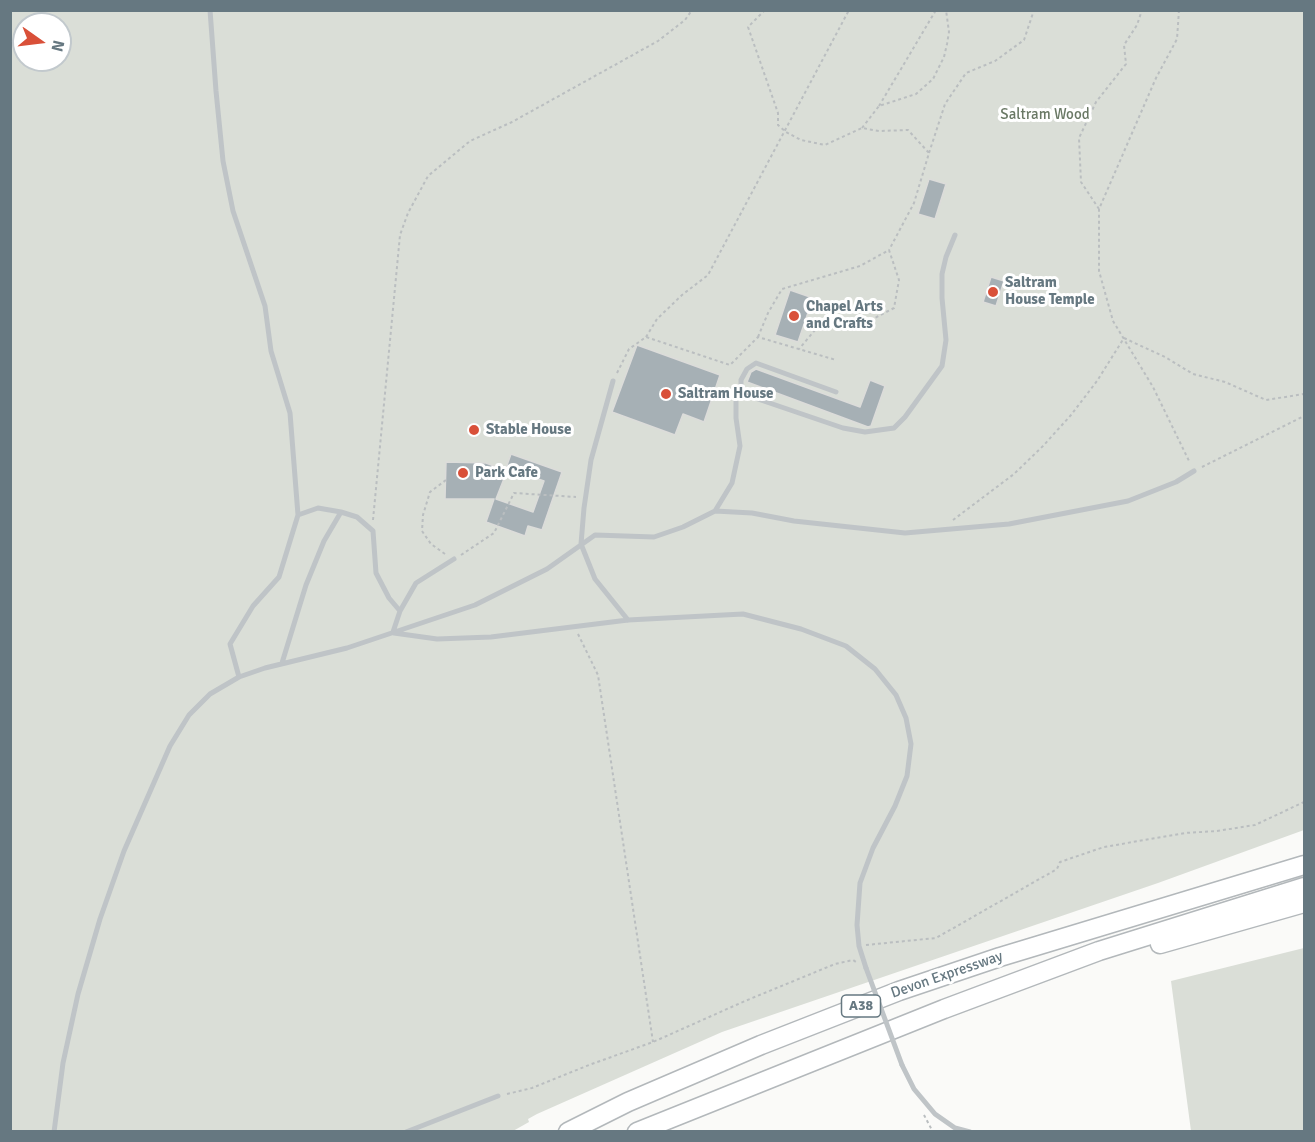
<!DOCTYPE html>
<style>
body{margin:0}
#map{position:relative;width:1315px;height:1142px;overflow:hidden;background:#fafaf8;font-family:Signika,sans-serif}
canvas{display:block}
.frame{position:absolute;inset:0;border:12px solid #667881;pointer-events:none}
.north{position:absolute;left:12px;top:12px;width:60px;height:60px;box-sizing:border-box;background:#fff;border:2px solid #c2c9cd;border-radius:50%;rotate:104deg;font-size:16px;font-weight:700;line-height:24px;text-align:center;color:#667881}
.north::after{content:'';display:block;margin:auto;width:21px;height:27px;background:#d95039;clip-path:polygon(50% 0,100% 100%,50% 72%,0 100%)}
</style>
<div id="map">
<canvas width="1315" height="1142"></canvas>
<div class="frame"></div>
<div class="north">N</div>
</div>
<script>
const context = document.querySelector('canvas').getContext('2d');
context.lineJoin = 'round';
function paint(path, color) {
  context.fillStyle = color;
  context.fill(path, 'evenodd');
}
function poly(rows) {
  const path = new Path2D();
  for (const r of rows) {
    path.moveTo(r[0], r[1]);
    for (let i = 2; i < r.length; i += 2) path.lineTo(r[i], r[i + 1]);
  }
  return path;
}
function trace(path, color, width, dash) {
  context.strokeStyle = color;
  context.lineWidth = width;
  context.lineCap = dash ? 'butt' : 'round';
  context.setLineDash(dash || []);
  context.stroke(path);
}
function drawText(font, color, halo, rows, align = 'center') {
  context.font = font + ' Signika,sans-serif';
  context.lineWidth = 6;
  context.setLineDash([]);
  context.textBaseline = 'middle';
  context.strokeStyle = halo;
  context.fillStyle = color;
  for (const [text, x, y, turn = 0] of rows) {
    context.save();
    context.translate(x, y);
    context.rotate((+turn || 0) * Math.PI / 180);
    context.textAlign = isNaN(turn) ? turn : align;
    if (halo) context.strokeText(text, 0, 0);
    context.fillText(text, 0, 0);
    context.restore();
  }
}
paint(poly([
 [10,11,1304,11,1304,830,1158,883,722,1032,537,1114,528,1119,529,1122,513,1131,11,1131],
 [24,24,60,24,60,60,24,60],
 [1304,948,1304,1131,1191,1131,1171,981]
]), '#daded7');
const building = poly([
 [929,179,946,184,935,219,918,214,929,179],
 [991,277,1004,281,996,306,983,302,991,277],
 [790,290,813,298,798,342,775,335,790,290],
 [637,345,720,375,704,422,683,414,675,435,612,412,637,345],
 [756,369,860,407,870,380,885,386,871,426,868,427,747,382,751,372,756,369],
 [511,454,562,472,542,530,528,526,525,536,486,522,494,499,445,499,446,462,486,463,507,471,496,499,533,512,544,481,506,468,511,454]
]);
paint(building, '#a6b0b5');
trace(building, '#dcdcda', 1.5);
const highway = poly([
 [1160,944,1304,903],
 [568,1132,628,1102,761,1045,899,991,1000,957,1304,865],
 [637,1132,944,1009,1099,951,1304,887]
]);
trace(highway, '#b3b8bb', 21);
trace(poly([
 [765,10,748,27,778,113,778,125,786,132,801,140,825,145,862,128,879,131,908,130,929,153,914,203,889,250],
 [1179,10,1177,39,1156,78,1099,209,1099,271,1113,321,1153,387,1190,463],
 [879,106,936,10],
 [862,128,879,106,916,94,933,79,944,57,947,44,949,32,946,10],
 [929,153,945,104,966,73,995,61,1024,40,1034,10],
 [1099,209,1081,182,1079,138,1096,102,1126,64,1124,45,1137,25,1142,10],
 [646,337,657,319,682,295,708,275,849,10],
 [758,337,768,313,782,289,860,266,889,250,899,280,894,308,865,323,839,322,815,330,799,349],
 [1124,338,1165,357,1193,374,1225,382,1266,400,1304,394],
 [617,373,629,349,646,337,730,365,758,337,836,360],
 [1202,467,1304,416],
 [373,520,400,235,408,213,428,176,470,141,512,122,658,41,685,20,692,10],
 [953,520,1014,474,1043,446,1071,415,1097,381,1124,338],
 [445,554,431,544,422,531,423,515,430,492,446,480],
 [461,555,494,533,514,493,576,497],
 [578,634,598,675,653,1042],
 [866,945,936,938,1057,869,1060,862,1104,847,1185,833,1217,831,1255,825,1304,802],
 [507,1094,532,1088,589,1065,653,1042,745,1001,835,964,853,960,856,962],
 [924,1115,933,1132]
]), '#babec0', 2, [3, 3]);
trace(poly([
 [210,10,216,91,223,161,233,211,265,306,271,351,290,413,298,515,279,577,253,606,230,644,239,677],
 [613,381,591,460,584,508,581,544,595,579,628,620],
 [741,396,741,380,747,369,756,363,836,392],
 [715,511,732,483,740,446,736,418,736,399,741,396,752,397,843,428,865,432,894,428,905,417,942,366,946,340,942,298,942,274,946,257,955,235],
 [298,515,318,508,341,512,357,517,373,531,376,573,389,598,400,611],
 [393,632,400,611,416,583,454,559],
 [394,633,437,639,491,637,628,620,743,614,801,629,846,646,875,669,896,695,906,718,911,744,907,776,895,806,873,848,860,883,857,925,859,946,866,968],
 [282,663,306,585,324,541,341,512],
 [902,1065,914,1089,935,1114,955,1128,970,1132],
 [54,1132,63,1063,78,994,100,919,124,851,170,746,189,715,210,694,239,677,265,668,347,648,475,605,547,569,595,535,654,537,683,527,715,511,752,513,794,521,905,533,1009,524,1128,501,1176,482,1194,471],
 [406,1132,498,1096]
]), '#bfc4c7', 5);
trace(highway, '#fff', 18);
trace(poly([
 [866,968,902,1065]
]), '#bfc4c7', 5);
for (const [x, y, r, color] of [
 [993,292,6,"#d95039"],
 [794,316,6,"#d95039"],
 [666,394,6,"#d95039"],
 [474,430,6,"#d95039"],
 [463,473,6,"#d95039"]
]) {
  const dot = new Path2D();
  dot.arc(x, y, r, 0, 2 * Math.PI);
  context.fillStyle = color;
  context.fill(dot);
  trace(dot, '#fff', 2);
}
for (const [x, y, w] of [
 [861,1006,39]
]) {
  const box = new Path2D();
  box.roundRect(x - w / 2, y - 11, w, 22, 4.5);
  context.fillStyle = '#fff';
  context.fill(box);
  trace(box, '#667881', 1.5);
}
drawText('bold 14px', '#667881', null, [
 ["A38",861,1006]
]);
drawText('15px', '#6a7965', '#fff', [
 ["Saltram Wood",1045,115]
]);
drawText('bold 15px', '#667881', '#fff', [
 ["Saltram",1005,283],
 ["House Temple",1005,300],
 ["Chapel Arts",806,307],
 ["and Crafts",806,324],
 ["Saltram House",678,394],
 ["Stable House",486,430],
 ["Park Cafe",475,473]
], 'left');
drawText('15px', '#667881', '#fff', [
 ["Devon Expressway",947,975,-19]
]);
</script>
